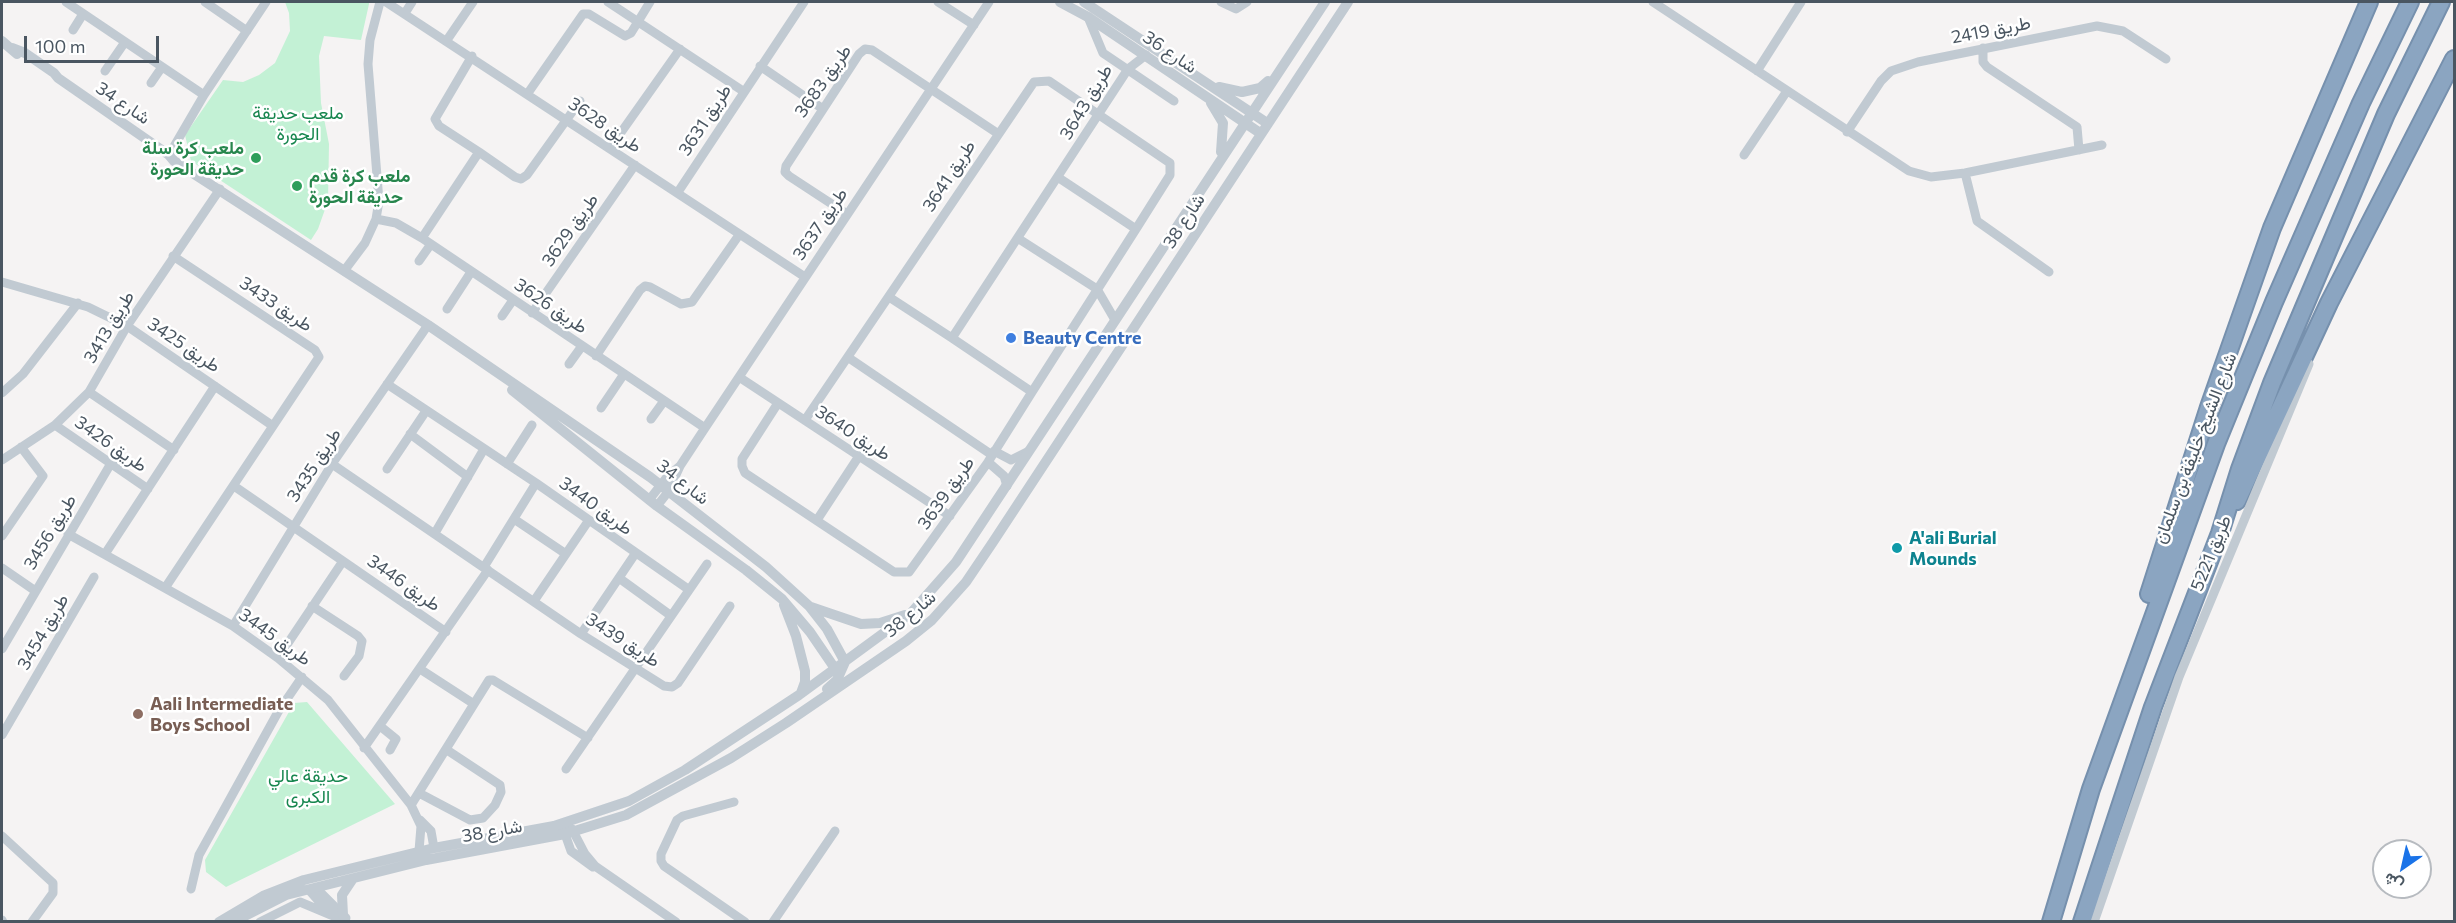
<!DOCTYPE html>
<meta charset="utf-8">
<style>
body{margin:0}
#map{position:relative;width:2456px;height:923px;overflow:hidden;background:#f5f3f3;font-family:Commissioner,Vazirmatn,sans-serif}
canvas{display:block}
.frame{position:absolute;inset:0;border:3px solid #4a5661;pointer-events:none}
.north{position:absolute;left:2372px;top:839px;width:60px;height:60px;box-sizing:border-box;background:#fff;border:2px solid #b7bbc0;border-radius:50%;rotate:214deg;font-size:16px;font-weight:700;line-height:24px;text-align:center;color:#4a5661}
.north::after{content:'';display:block;margin:auto;width:21px;height:27px;background:#1a73e8;clip-path:polygon(50% 0,100% 100%,50% 72%,0 100%)}
.scale{position:absolute;left:24px;top:36px;width:135px;height:27px;box-sizing:border-box;border:3px solid #4a5661;border-top:0;padding-left:8px;font-size:18px;line-height:21px;white-space:nowrap;color:#4a5661;-webkit-text-stroke:4px #fff;paint-order:stroke}
</style>
<div id="map">
<canvas width="2456" height="923"></canvas>
<div class="frame"></div>
<div class="north">ش</div>
<div class="scale">100 m</div>
</div>
<script>
const context = document.querySelector('canvas').getContext('2d');
context.lineJoin = 'round';
function paint(path, color) {
  context.fillStyle = color;
  context.fill(path, 'evenodd');
}
function poly(rows) {
  const path = new Path2D();
  for (const r of rows) {
    path.moveTo(r[0], r[1]);
    for (let i = 2; i < r.length; i += 2) path.lineTo(r[i], r[i + 1]);
  }
  return path;
}
function trace(path, color, width, dash) {
  context.strokeStyle = color;
  context.lineWidth = width;
  context.lineCap = dash ? 'butt' : 'round';
  context.setLineDash(dash || []);
  context.stroke(path);
}
function drawText(font, color, halo, rows, align = 'center') {
  context.font = font + ' Commissioner,Vazirmatn,sans-serif';
  context.lineWidth = 5;
  context.setLineDash([]);
  context.textBaseline = 'middle';
  context.strokeStyle = halo;
  context.fillStyle = color;
  for (const [text, x, y, turn = 0] of rows) {
    context.save();
    context.translate(x, y);
    context.rotate((+turn || 0) * Math.PI / 180);
    context.textAlign = isNaN(turn) ? turn : align;
    if (halo) context.strokeText(text, 0, 0);
    context.fillText(text, 0, 0);
    context.restore();
  }
}
paint(poly([
 [285,2,369,2,369,4,361,40,324,36,319,56,321,103,329,144,328,201,318,229,311,240,191,161,185,135,223,80,243,82,259,75,275,63,290,31,289,13],
 [307,702,395,804,226,887,206,872,205,860,294,703]
]), '#c3f1d5');
const motorway = poly([
 [2237,501,2329,303,2454,59],
 [2149,594,2209,407,2272,228,2369,2],
 [2051,922,2091,789,2216,444,2274,302,2361,103,2410,2],
 [2082,922,2153,707,2220,533,2240,469,2272,383,2386,114,2441,2]
]);
trace(motorway, '#7690ad', 20);
trace(poly([
 [66,2,204,95],
 [205,2,247,31],
 [386,2,805,277],
 [608,2,743,91],
 [938,2,974,25],
 [1221,2,1236,9,1247,2],
 [1653,2,1909,171,1931,177,1965,173,2102,145],
 [405,13,412,2],
 [1088,17,1103,53,1174,101],
 [73,30,83,14],
 [447,40,473,2],
 [1983,48,1983,62,1987,67,2077,127,2079,150],
 [472,56,435,119,439,126,479,152],
 [760,66,823,109],
 [105,71,125,42],
 [1757,71,1801,2],
 [151,83,162,67],
 [528,93,583,14,589,14,625,36,631,33,650,2],
 [1847,132,1881,81,1891,71,1918,62,2097,26,2123,31,2166,59],
 [610,148,680,49],
 [169,155,204,95,266,2],
 [1744,155,1787,91],
 [1965,173,1977,221,2049,272],
 [678,192,804,2],
 [847,214,789,176,785,172,786,166,859,54,865,49,872,50,997,133],
 [376,219,396,223,422,238,705,428],
 [422,238,479,152,515,177,521,179,527,175,580,101],
 [1019,239,1097,289,1115,320],
 [419,261,431,244],
 [344,271,365,243,376,219,379,201,368,64,370,40,380,2],
 [2,282,88,307,127,326,273,426],
 [889,297,952,338,1128,69,1146,55],
 [447,309,471,272],
 [532,313,635,165],
 [502,316,513,300],
 [596,356,640,290,645,286,650,287,681,304,692,302,739,235],
 [849,358,992,455],
 [569,364,582,346],
 [739,377,950,516],
 [387,384,536,483,688,589],
 [89,392,174,450],
 [1032,392,1136,229,1059,178],
 [2,393,23,374,78,303],
 [778,403,742,459,742,466,745,473,894,572,909,572,988,462,1032,392,952,338],
 [601,408,624,374],
 [651,419,664,401],
 [805,420,1034,82,1049,81,1170,163,1170,175,1136,229],
 [55,425,148,489],
 [410,434,468,477],
 [994,451,1011,460,1029,451],
 [2,460,55,425,89,392,127,326,220,189],
 [988,462,1004,476,1007,486],
 [332,464,581,634,664,686,672,687,678,683,730,606],
 [507,464,532,425],
 [387,469,426,411],
 [234,486,446,632],
 [649,500,667,477,680,466],
 [657,506,668,492,680,466,705,428,989,2],
 [514,519,566,554],
 [817,520,859,456],
 [435,533,484,449],
 [68,534,233,626,278,658,328,700,411,805,421,826,419,851],
 [2,536,43,476,21,447],
 [105,554,215,386],
 [484,567,536,483],
 [2,568,34,590],
 [619,578,670,615],
 [165,588,319,357,315,350,173,256],
 [534,601,589,520],
 [312,606,358,636,362,641,359,656,344,676],
 [233,626,332,464,428,325],
 [581,634,635,554],
 [2,649,110,465],
 [278,658,343,561],
 [420,669,474,704],
 [380,726,396,739,390,750],
 [2,735,94,577],
 [364,748,488,570],
 [566,769,707,564],
 [419,793,470,820,483,818,495,805,501,792,500,785,447,750],
 [734,802,683,816,677,820,661,854,661,861,664,866,745,922],
 [411,805,489,680,493,680,588,738],
 [420,820,431,831,434,848],
 [556,826,572,829,585,854,595,866,676,922],
 [568,829,565,834,571,851,593,867],
 [2,836,53,883,53,893,32,922],
 [316,888,346,918],
 [191,889,199,855,278,712,302,677],
 [309,890,331,915,346,922],
 [2,920,3,922],
 [260,922,300,902,331,915],
 [773,922,835,831],
 [2094,922,2179,677,2309,364]
]), '#c1cad2', 9);
trace(poly([
 [1060,2,1088,17,1260,133],
 [1084,2,1267,123],
 [2,41,17,54],
 [12,48,25,53,54,73,58,78,169,155,174,161,428,325,650,477,766,567,809,606,827,629,845,662,837,680,827,689],
 [1219,87,1242,92,1260,88,1268,81],
 [1211,103,1223,123,1221,152],
 [512,390,657,506,746,570,782,599,810,632,838,673],
 [784,605,796,636,805,671,805,682,801,693],
 [811,607,861,624,880,623,905,615],
 [343,915,342,895,352,880],
 [219,922,263,896,304,880,434,848,554,826,629,801,685,770,799,695,911,613,956,562,1325,2],
 [233,922,286,895,426,860,565,834,626,815,731,758,786,723,906,641,932,620,966,582,993,542,1348,2]
]), '#c1cad2', 10);
trace(motorway, '#8ba5c1', 16);
for (const [x, y, r, color] of [
 [256,158,6,"#2e9e5b"],
 [297,186,6,"#2e9e5b"],
 [1011,338,6,"#3f7fe0"],
 [1897,548,6,"#0f9aa8"],
 [138,714,6,"#8d6e63"]
]) {
  const dot = new Path2D();
  dot.arc(x, y, r, 0, 2 * Math.PI);
  context.fillStyle = color;
  context.fill(dot);
  trace(dot, '#fff', 2);
}
drawText('18px', '#4a5661', '#fff', [
 ["طريق 2419",1991,30,-11],
 ["شارع 36",1170,52,34],
 ["طريق 3683",823,81,-55],
 ["طريق 3643",1086,102,-59],
 ["شارع 34",123,103,34],
 ["طريق 3631",705,120,-57],
 ["طريق 3628",605,125,34],
 ["طريق 3641",949,176,-57],
 ["شارع 38",1184,221,-57],
 ["طريق 3637",820,224,-56],
 ["طريق 3629",570,230,-55],
 ["طريق 3433",276,304,34],
 ["طريق 3626",551,306,34],
 ["طريق 3413",109,327,-59],
 ["طريق 3425",184,345,34],
 ["طريق 3640",853,433,33],
 ["طريق 3426",111,444,35],
 ["شارع الشيخ خليفة بن سلمان",2195,448,-69],
 ["طريق 3435",314,465,-57],
 ["شارع 34",683,482,38],
 ["طريق 3639",946,493,-55],
 ["طريق 3440",596,506,36],
 ["طريق 3456",50,532,-59],
 ["طريق 5221",2211,553,-68],
 ["طريق 3446",404,583,35],
 ["شارع 38",910,614,-40],
 ["طريق 3454",43,632,-60],
 ["طريق 3445",275,637,36],
 ["طريق 3439",623,640,33],
 ["شارع 38",492,831,-10]
]);
drawText('18px', '#17864f', '#fff', [
 ["ملعب حديقة",298,113],
 ["الحورة",298,134],
 ["حديقة عالي",308,776],
 ["الكبرى",308,797]
]);
drawText('bold 18px', '#27864d', '#fff', [
 ["ملعب كرة سلة",244,148],
 ["حديقة الحورة",244,169],
 ["ملعب كرة قدم",309,176,"left"],
 ["حديقة الحورة",309,197,"left"]
], 'right');
drawText('bold 18px', '#366cbe', '#fff', [
 ["Beauty Centre",1023,338]
], 'left');
drawText('bold 18px', '#0d838f', '#fff', [
 ["A'ali Burial",1909,538],
 ["Mounds",1909,559]
], 'left');
drawText('bold 18px', '#785e54', '#fff', [
 ["Aali Intermediate",150,704],
 ["Boys School",150,725]
], 'left');
</script>
